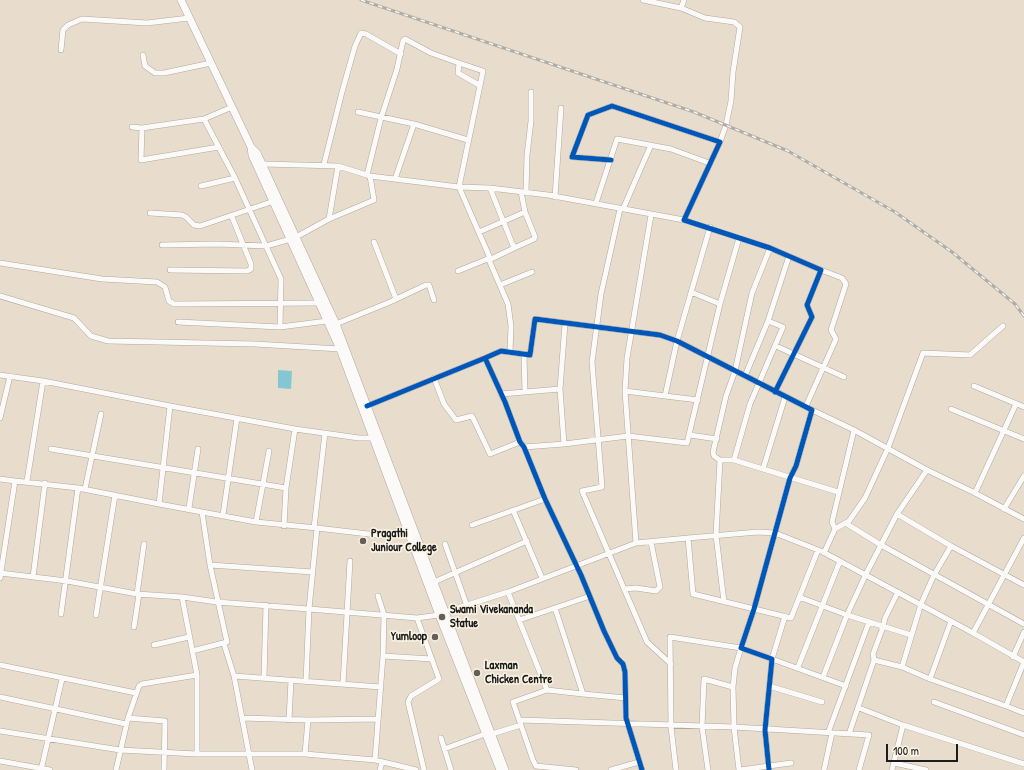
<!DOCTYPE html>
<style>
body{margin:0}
#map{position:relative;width:1024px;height:770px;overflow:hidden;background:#e8ddcd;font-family:"Patrick Hand",sans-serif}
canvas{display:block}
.scale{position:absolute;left:886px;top:744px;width:72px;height:18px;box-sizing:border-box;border:2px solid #1c1c1c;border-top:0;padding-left:5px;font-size:12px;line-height:14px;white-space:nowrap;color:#1c1c1c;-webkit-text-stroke:3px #fcf5e5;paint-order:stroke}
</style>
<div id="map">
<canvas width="1024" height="770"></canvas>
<div class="scale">100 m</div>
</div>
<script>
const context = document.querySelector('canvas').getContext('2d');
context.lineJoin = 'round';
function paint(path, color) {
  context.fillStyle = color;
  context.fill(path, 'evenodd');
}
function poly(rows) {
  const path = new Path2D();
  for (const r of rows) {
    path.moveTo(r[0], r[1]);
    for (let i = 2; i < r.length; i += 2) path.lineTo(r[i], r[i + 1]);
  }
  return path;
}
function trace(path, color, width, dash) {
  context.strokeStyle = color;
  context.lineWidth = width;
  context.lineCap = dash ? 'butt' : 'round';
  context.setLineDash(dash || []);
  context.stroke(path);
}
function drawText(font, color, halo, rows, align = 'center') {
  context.font = font + ' "Patrick Hand",sans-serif';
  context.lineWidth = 3;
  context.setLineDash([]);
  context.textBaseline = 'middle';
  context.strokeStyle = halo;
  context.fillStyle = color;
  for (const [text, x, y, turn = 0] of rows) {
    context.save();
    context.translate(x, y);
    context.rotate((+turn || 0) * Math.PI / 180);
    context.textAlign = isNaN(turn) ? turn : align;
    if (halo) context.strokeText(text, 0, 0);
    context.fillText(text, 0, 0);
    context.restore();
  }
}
paint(poly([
 [278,370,292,371,291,389,278,388]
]), '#83c7d3');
const minor = poly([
 [643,0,681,8,684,0],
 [681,8,705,18,734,22,740,27,733,72,731,101,726,125,720,142],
 [61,50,63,30,68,25,82,19,147,23,189,18],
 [143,55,145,66,155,73,164,73,211,63],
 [358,112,414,124],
 [204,119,235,178,281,279,280,327],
 [132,127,142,128],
 [219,147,141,160,142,128,204,119,232,107],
 [611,160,572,157,588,115,612,106,720,142,684,220,770,248,821,270,807,305,812,317,775,392],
 [263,164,338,166,370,176,459,187,490,188,548,195,684,220],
 [324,164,342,92,355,46,361,33,366,34,401,54],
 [338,166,329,219,374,200,370,176],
 [367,175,381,118,397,69,403,41,405,39,431,53,459,63],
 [395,179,414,124,468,140],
 [201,186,235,178],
 [490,188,514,248,489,260,508,304,511,326,510,352],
 [526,193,527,155,531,121,531,92],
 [555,197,561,108],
 [596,203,617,139,671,149,709,163],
 [620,209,601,294,592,362,602,487,582,491,647,642,671,664],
 [623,209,651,145],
 [150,213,182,215,186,217,194,225,200,226,274,201],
 [479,232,525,212],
 [296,237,329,219],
 [374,242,396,299],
 [162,245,217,244,266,246,291,239],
 [514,248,534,239,535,237,525,212,521,192],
 [0,263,102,279,157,282,165,287,169,301,174,304,319,303],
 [170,270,247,271,251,269,251,264,232,217],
 [458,271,490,258,459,187,483,71,459,63,458,73,479,85],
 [500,285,532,272],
 [691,292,720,304],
 [0,296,74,318,91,336,108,341,255,344,340,349],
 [768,321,789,256],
 [178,322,280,327,327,321],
 [336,324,390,302,426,285,429,285,434,300],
 [565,324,560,389,564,444,628,436,687,443,720,304,739,238],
 [776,346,844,377],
 [524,355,525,392],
 [485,358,501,351,530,355,535,319,660,335,677,341,812,410,796,466,790,478,754,609,741,648,772,659,765,730,769,770],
 [0,375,43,381,170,406],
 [745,376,768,321,783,327,750,404,734,460,763,469],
 [434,378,444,404,456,420,472,416,490,454,520,442],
 [974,386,1024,407],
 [625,391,665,396],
 [501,394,560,389],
 [785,397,763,469,838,492],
 [698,400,665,396,677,341,710,227],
 [1016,404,975,493,1024,519],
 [367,406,485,358,505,402,520,442,524,447,545,499,581,575,604,631,617,658,623,664,625,672,626,718,642,770],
 [806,406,836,339,831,330,846,284,842,278,821,270],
 [951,409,1024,439],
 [812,410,854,430,927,470],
 [0,418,10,376],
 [690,435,717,439],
 [524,447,564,444],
 [51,449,286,488],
 [720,460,716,535,724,602],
 [734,460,720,460,714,456,713,452,726,396,735,371,752,293,770,248],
 [0,479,15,481],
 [27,481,43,381],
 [85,489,101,414],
 [189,508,198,449],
 [1004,509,1024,476],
 [513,510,542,578],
 [202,512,159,504,170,406,295,429,359,438,372,438],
 [897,514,866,574,847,615,911,635],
 [223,515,237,418],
 [256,522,269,451],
 [847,524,881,545,1024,624],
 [472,525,545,499],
 [284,526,286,488,295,429],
 [314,528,325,433],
 [835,529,832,522,854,430],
 [688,538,758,532,775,533,823,552,973,633,1024,538],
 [636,543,625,391,627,358,651,215],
 [445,544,467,606],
 [951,546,1024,585],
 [824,553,835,529,849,521,865,498,888,448,923,353,970,355,1003,326],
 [210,565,313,572],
 [0,573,67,581,137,594,182,597],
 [33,577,45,483],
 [0,578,15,481,78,488,159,504],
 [434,582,527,541],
 [625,589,636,588,656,591,660,587,651,542],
 [508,592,519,620],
 [137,594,144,544],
 [799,597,847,615,823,677],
 [555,608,590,596],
 [445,612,508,592,636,543,688,538,693,594,791,618,818,550],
 [61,614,78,488],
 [96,615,115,495],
 [785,616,772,659,846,686],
 [417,618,439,679,411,696,408,702,424,770],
 [951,621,930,679,1006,706],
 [134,627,139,594],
 [973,633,1024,662],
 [224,644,234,676],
 [154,645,189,637],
 [192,651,227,642,210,565,202,512,256,522,317,528],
 [383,656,432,659],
 [1013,657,1024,632],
 [874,660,902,667,921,604,934,575,951,546,897,514,927,470,975,493],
 [1024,662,1006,706,1024,713],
 [0,665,136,693],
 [798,667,840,561],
 [902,667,930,679],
 [264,678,266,605],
 [306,681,309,609,417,618,439,615],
 [343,684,350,561],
 [769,686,822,702],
 [547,690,583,694],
 [0,697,126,724],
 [934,702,1024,735],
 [859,708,903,725,1024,764],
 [128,718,165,721,164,770],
 [242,718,308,720,378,719],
 [289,720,291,680],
 [520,720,734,727,869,735,859,770],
 [0,731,120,750,197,754,305,754,375,760,416,770],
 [828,733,869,622],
 [492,734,521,725],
 [849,734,874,660,873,654,883,627,885,618,898,592],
 [441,738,451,770],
 [444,749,485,734],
 [197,754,197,675,182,597,217,602,309,609,317,528,385,536,407,527],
 [305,754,308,720],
 [375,760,383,656,384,615,378,596],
 [0,761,50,770],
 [894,763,926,770],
 [41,770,62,679],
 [116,770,128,718,139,686,142,684,197,675],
 [252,770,234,676,381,687],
 [380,770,382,762],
 [576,770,536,766,533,760,513,702,547,690,519,620,555,608,583,694,626,698],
 [611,770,639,762],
 [676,770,671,727,670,637,741,648,735,668,733,687],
 [708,770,702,727,704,679,733,687,734,727,739,770],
 [740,770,791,763],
 [824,770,832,733],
 [892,770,903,725]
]);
const secondary = poly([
 [181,0,251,147,252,155,340,349,439,615,500,770],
 [251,147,257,153,336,324,505,770]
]);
trace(minor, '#afa89d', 6);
trace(secondary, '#afa89d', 8);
trace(minor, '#fcfaf8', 5);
trace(secondary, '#fcfaf8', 7);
const rail = poly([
 [361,0,694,112,788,151,895,212,952,252,1015,304,1024,316]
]);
trace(rail, '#aeadaa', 3);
trace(rail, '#fcf5e5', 1.5, [4.5]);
trace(poly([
 [611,160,572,157,588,115,612,106,720,142,684,220,770,248,821,270,807,305,812,317,775,392],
 [485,358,501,351,530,355,535,319,660,335,677,341,812,410,796,466,790,478,754,609,741,648,772,659,765,730,769,770],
 [367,406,485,358,505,402,520,442,524,447,545,499,581,575,604,631,617,658,623,664,625,672,626,718,642,770]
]), '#0057b8', 5);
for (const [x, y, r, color] of [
 [363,541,4,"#63605a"],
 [442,617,4,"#63605a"],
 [435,637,4,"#63605a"],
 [477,673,4,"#63605a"]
]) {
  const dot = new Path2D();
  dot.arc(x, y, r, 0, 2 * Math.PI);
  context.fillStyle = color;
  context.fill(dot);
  trace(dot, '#fcf5e5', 1.5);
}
drawText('bold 12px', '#1c1c1c', '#fcf5e5', [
 ["Pragathi",371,534],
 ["Juniour College",371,548],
 ["Swami Vivekananda",450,610],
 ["Statue",450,624],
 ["Yumloop",427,637,"right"],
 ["Laxman",485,666],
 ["Chicken Centre",485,680]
], 'left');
</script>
